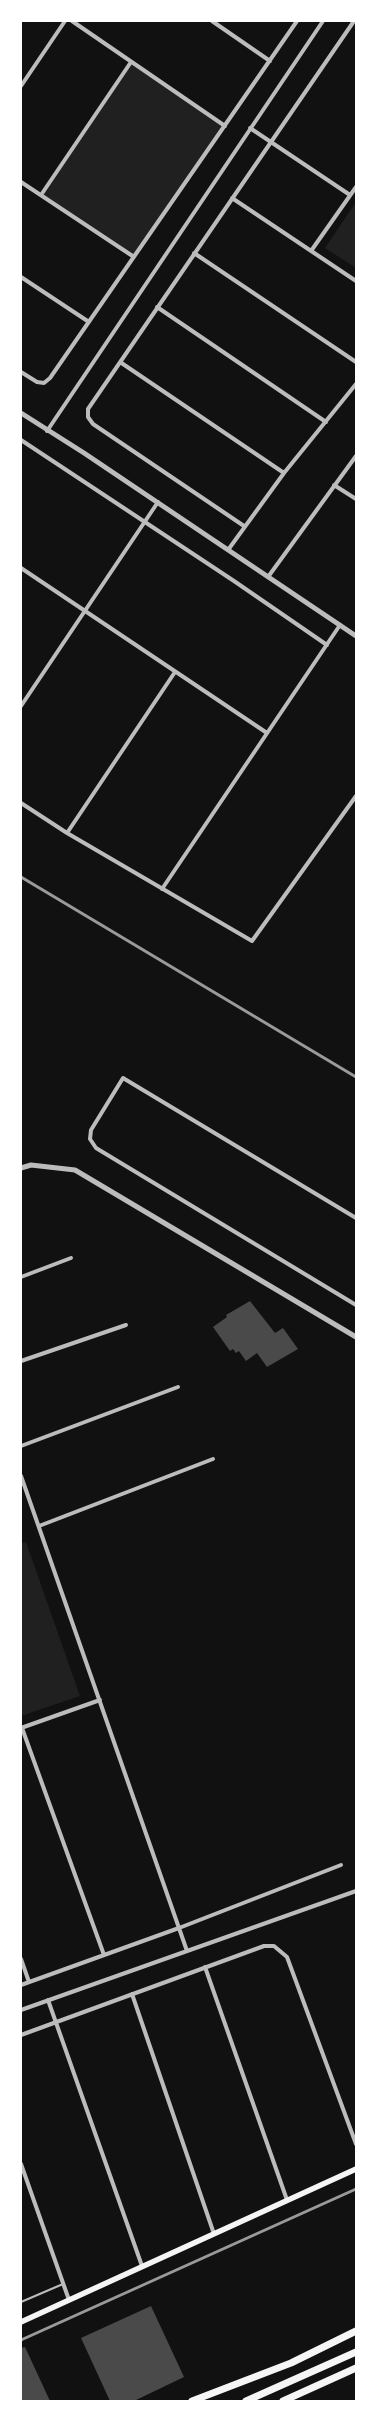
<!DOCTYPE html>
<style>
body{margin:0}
#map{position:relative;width:377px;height:2422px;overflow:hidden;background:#111;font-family:Karla,sans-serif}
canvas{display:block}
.frame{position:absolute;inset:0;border:22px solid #fff;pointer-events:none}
</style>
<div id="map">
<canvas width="377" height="2422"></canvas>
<div class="frame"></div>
</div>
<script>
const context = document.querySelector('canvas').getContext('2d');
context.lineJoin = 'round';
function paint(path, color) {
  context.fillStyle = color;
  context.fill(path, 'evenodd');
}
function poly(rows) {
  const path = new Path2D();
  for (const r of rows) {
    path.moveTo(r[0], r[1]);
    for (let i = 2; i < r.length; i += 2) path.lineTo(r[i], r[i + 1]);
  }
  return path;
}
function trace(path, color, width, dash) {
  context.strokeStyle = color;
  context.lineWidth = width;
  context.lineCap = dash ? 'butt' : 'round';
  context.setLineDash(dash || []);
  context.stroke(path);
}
paint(poly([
 [131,62,225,126,134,257,41,195],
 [356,202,356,268,325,248],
 [26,1542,80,1696,21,1716,21,1544]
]), '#202020');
paint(poly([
 [250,1301,275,1333,283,1328,298,1349,267,1367,257,1353,246,1361,239,1351,236,1353,233,1349,230,1351,213,1327,227,1317,226,1315],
 [151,2306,184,2377,134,2401,110,2401,81,2338],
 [25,2347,50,2401,21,2401,21,2348]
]), '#4a4a4a');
trace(poly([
 [21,2302,63,2284]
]), '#bcbcbc', 2);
trace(poly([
 [72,21,225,126],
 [212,21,270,61],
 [21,86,65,21],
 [250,128,350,195],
 [21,182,134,257],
 [41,195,131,62],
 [232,198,356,281],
 [311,251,356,187],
 [194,253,356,362],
 [21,277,89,322],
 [157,307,326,422],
 [120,362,284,473],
 [21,372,37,382,44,383,50,378,297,21],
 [47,431,323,21],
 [21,440,234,581,327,645],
 [334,485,356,499],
 [244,526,93,424,88,417,88,409,354,21],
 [228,550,284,473,356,384],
 [21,568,267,733],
 [268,577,356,456],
 [21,706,158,502],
 [21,803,67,833,252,941,356,796],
 [67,833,175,672],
 [162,889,340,625],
 [356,1218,123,1078,91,1130,90,1139,96,1148,356,1305],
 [21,1277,71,1258],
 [21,1361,126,1325],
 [21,1446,178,1387],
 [21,1476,187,1951],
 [39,1526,213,1459],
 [21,1728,100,1700],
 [22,1728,104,1955],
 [21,1959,29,1982],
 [205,1967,287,2200],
 [21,1985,179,1928,341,1865],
 [132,1994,214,2234],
 [48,2000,142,2266],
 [21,2010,356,1891],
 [21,2035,264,1946,274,1946,287,1957,356,2144],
 [21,2164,69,2300]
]), '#bcbcbc', 4);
trace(poly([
 [21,413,84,453,356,636],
 [21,1168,31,1165,75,1170,356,1337]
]), '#bcbcbc', 5);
trace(poly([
 [21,2322,356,2169]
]), '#f5f5f5', 5.5);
trace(poly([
 [192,2401,291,2363,356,2331],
 [246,2401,356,2352],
 [283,2401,356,2368]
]), '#f5f5f5', 7);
trace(poly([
 [21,877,356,1077],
 [21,2340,356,2189]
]), '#9a9a9a', 3);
</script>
